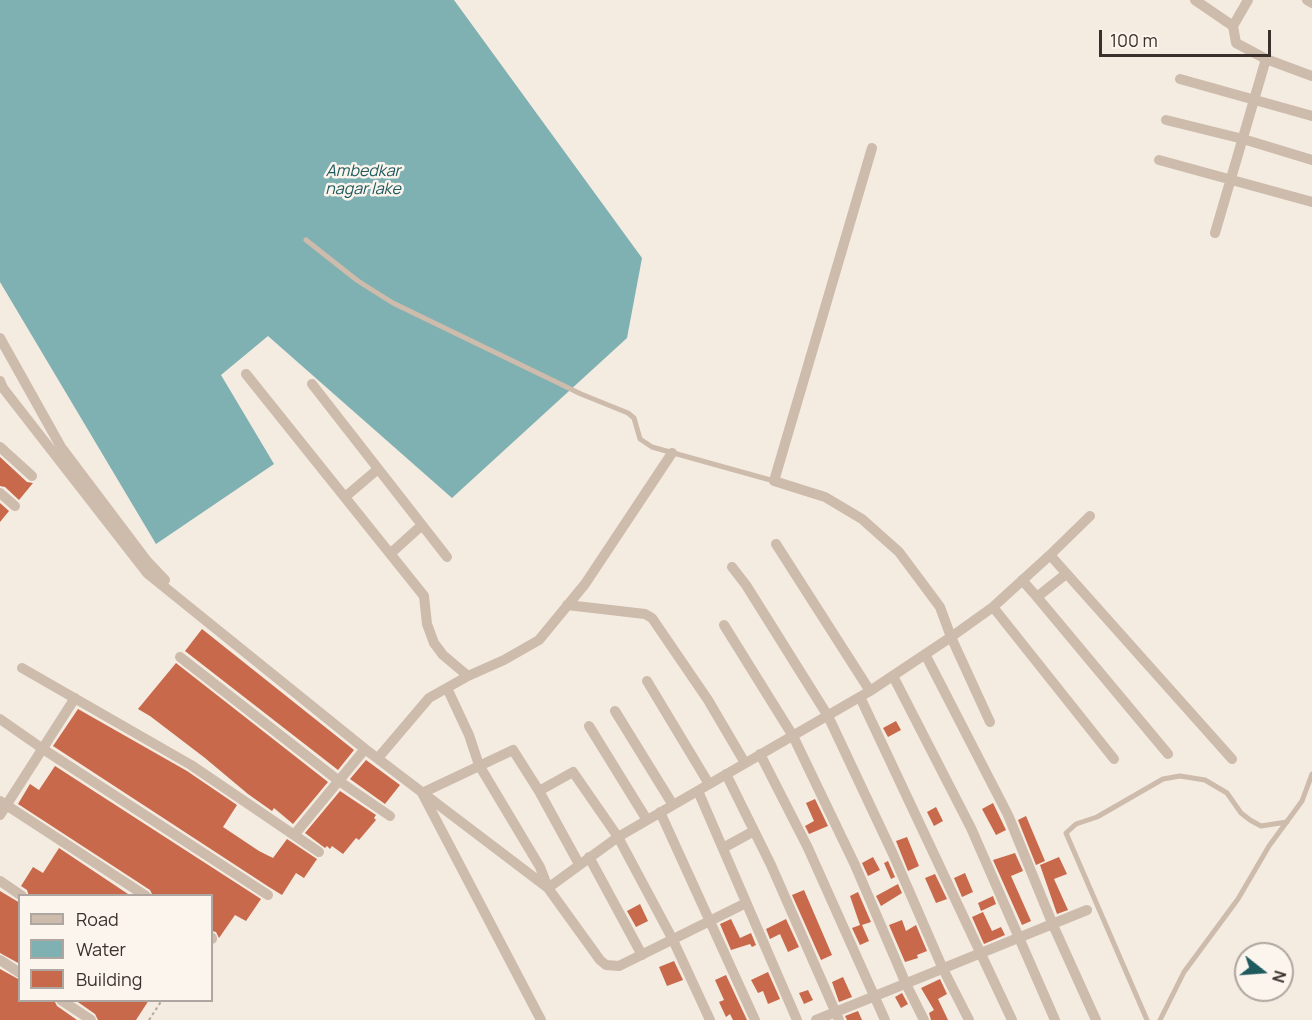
<!DOCTYPE html>
<style>
body{margin:0}
#map{position:relative;width:1312px;height:1020px;overflow:hidden;background:#f4ebe1;font-family:Manrope,sans-serif}
canvas{display:block}
.legend{position:absolute;left:18px;top:894px;width:195px;height:108px;box-sizing:border-box;background:#fbf5ee;border:2px solid #aea6a0;margin:0;padding:8px 10px;list-style:none;font-size:18px;color:#3b302b}
.legend li{display:flex;align-items:center;gap:12px;height:30px}
.legend b{width:30px;border:2px solid #aea6a0}
.north{position:absolute;left:1234px;top:942px;width:60px;height:60px;box-sizing:border-box;background:#fbf5ee;border:2px solid #aea6a0;border-radius:50%;rotate:107deg;font-size:16px;font-weight:700;line-height:24px;text-align:center;color:#3b302b}
.north::after{content:'';display:block;margin:auto;width:21px;height:27px;background:#1f5a5e;clip-path:polygon(50% 0,100% 100%,50% 72%,0 100%)}
.scale{position:absolute;left:1099px;top:30px;width:172px;height:27px;box-sizing:border-box;border:3px solid #3b302b;border-top:0;padding-left:8px;font-size:18px;line-height:21px;white-space:nowrap;color:#3b302b;-webkit-text-stroke:4px #fbf5ee;paint-order:stroke}
</style>
<div id="map">
<canvas width="1312" height="1020"></canvas>
<ul class="legend">
<li><b style="height:8px;background:#cdbbac"></b>Road</li>
<li><b style="height:16px;background:#7fb0b2"></b>Water</li>
<li><b style="height:16px;background:#c8694b"></b>Building</li>
</ul>
<div class="north">N</div>
<div class="scale">100 m</div>
</div>
<script>
const context = document.querySelector('canvas').getContext('2d');
context.lineJoin = 'round';
function paint(path, color) {
  context.fillStyle = color;
  context.fill(path, 'evenodd');
}
function poly(rows) {
  const path = new Path2D();
  for (const r of rows) {
    path.moveTo(r[0], r[1]);
    for (let i = 2; i < r.length; i += 2) path.lineTo(r[i], r[i + 1]);
  }
  return path;
}
function trace(path, color, width, dash) {
  context.strokeStyle = color;
  context.lineWidth = width;
  context.lineCap = dash ? 'butt' : 'round';
  context.setLineDash(dash || []);
  context.stroke(path);
}
function drawText(font, color, halo, rows, align = 'center') {
  context.font = font + ' Manrope,sans-serif';
  context.lineWidth = 5;
  context.setLineDash([]);
  context.textBaseline = 'middle';
  context.strokeStyle = halo;
  context.fillStyle = color;
  for (const [text, x, y, turn = 0] of rows) {
    context.save();
    context.translate(x, y);
    context.rotate((+turn || 0) * Math.PI / 180);
    context.textAlign = isNaN(turn) ? turn : align;
    if (halo) context.strokeText(text, 0, 0);
    context.fillText(text, 0, 0);
    context.restore();
  }
}
paint(poly([
 [0,0,454,0,642,258,627,338,452,498,268,336,221,375,274,464,156,544,0,282]
]), '#7fb0b2');
paint(poly([
 [0,457,27,482,33,483,19,500,5,487,0,486],
 [0,503,9,511,0,522],
 [202,629,354,750,338,770,185,651],
 [176,663,328,782,293,824,274,808,272,811,248,794,205,758,150,716,138,709],
 [78,709,187,771,237,805,223,827,259,851,273,858,287,839,317,859,304,878,296,873,282,895,269,887,53,746],
 [896,721,901,730,888,737,883,728],
 [366,760,400,785,385,804,350,779],
 [55,766,261,899,246,921,235,915,219,938,216,932,212,931,212,896,153,896,150,890,18,804,30,784,39,790],
 [340,791,376,815,374,818,376,820,359,840,356,838,343,854,332,846,330,849,327,846,325,848,305,833],
 [815,799,828,826,809,834,805,826,814,821,806,803],
 [993,803,1006,830,996,835,982,809],
 [936,807,943,821,934,826,927,812],
 [1026,816,1045,861,1036,865,1018,820],
 [907,837,919,866,908,871,896,841],
 [59,848,131,896,29,896,27,890,21,886,33,867,43,873],
 [1015,853,1023,871,1011,876,1031,921,1022,925,993,860],
 [873,857,880,870,868,876,862,863],
 [1059,857,1067,874,1054,879,1068,910,1057,914,1040,865],
 [888,861,895,877,891,879,884,863],
 [965,873,973,892,962,897,954,878],
 [935,874,947,899,936,903,925,878],
 [898,884,902,893,881,906,876,896],
 [804,890,832,955,821,960,792,895],
 [0,891,20,903,20,964,0,953],
 [858,892,871,922,862,925,869,941,860,945,852,928,860,925,850,896],
 [993,896,996,904,981,911,978,903],
 [640,904,648,921,636,927,627,911],
 [983,912,992,931,1001,927,1005,935,984,944,972,917],
 [731,919,740,938,751,933,756,945,752,947,750,944,731,950,720,924],
 [786,919,799,947,788,952,780,934,770,939,766,929],
 [902,920,906,931,916,925,927,951,917,955,918,958,905,962,889,925],
 [674,961,683,980,667,986,659,967],
 [0,969,20,980,20,1000,54,1000,57,1006,77,1020,0,1020],
 [768,972,780,999,768,1004,763,991,758,993,751,980],
 [726,975,747,1020,733,1020,730,1014,726,1017,719,1002,724,1000,715,980],
 [843,977,852,997,839,1002,832,982],
 [940,979,947,994,938,999,948,1020,931,1020,929,1013,934,1010,921,988],
 [808,990,813,1000,804,1004,799,993],
 [902,993,908,1004,901,1008,895,997],
 [75,1000,149,1000,136,1020,98,1020,95,1014],
 [858,1011,862,1020,847,1020,845,1016]
]), '#c8694b');
trace(poly([
 [149,1020,162,1000]
]), '#b9a596', 2, [3, 3]);
trace(poly([
 [306,240,358,281,393,303,581,394,628,413,634,418,640,439,652,447,774,481],
 [1147,1020,1066,833,1076,824,1097,817,1163,779,1180,776,1205,780,1227,793,1241,813,1250,820,1261,826,1287,822],
 [1160,1020,1184,972,1238,899,1269,846,1302,801,1312,774]
]), '#cdbbac', 5);
trace(poly([
 [1195,0,1233,26,1236,43,1266,59,1312,76],
 [1307,0,1312,3],
 [1233,26,1248,0],
 [1180,79,1312,116],
 [1166,120,1243,139,1312,160],
 [872,148,774,481,825,497,862,519,899,552,940,607,951,637,990,722],
 [1159,160,1312,202],
 [1215,233,1266,59],
 [0,338,61,447,147,561,165,580],
 [246,374,424,596,427,624,434,643,443,655,468,676,429,698,378,758],
 [0,381,3,388,147,573,365,749,548,888,600,960,606,965,619,966,746,903],
 [312,384,447,557],
 [0,447,32,476],
 [0,493,15,506],
 [345,497,378,469],
 [776,544,870,691],
 [390,554,422,525],
 [1050,555,1232,759],
 [732,567,746,585,828,716,893,854,943,969,969,1020],
 [1022,580,1037,597,1066,574],
 [1037,597,1168,754],
 [567,605,645,614,652,618,708,700,745,763],
 [993,607,1114,759],
 [724,625,793,736,855,865,906,984,924,1020],
 [925,654,1008,815,1053,925,1096,1020],
 [180,657,339,781,390,816],
 [22,668,191,765,319,852],
 [468,676,504,660,539,640,585,584,672,453],
 [893,676,971,828,1055,1020],
 [647,681,709,784],
 [447,688,469,735,479,765,540,867,548,888,618,837,870,691,951,637,993,607,1050,555,1090,516],
 [860,697,1012,1020],
 [615,711,673,805],
 [0,719,43,749,268,895],
 [589,726,647,820],
 [760,754,808,848,885,1020],
 [726,774,771,865,839,1020],
 [539,791,573,772,618,837,673,940,710,1020],
 [698,791,797,1020],
 [0,801,146,896],
 [660,812,755,1020],
 [0,815,75,698],
 [294,835,365,749],
 [723,848,754,831],
 [589,857,642,955],
 [0,881,22,896],
 [212,938,212,939],
 [0,960,20,973],
 [61,1000,91,1020],
 [541,1020,422,793,513,750,539,791,579,864],
 [816,1020,1087,910]
]), '#cdbbac', 10);
drawText('italic 16px', '#1f5a5e', '#fbf5ee', [
 ["Ambedkar",363,172],
 ["nagar lake",363,190]
]);
</script>
